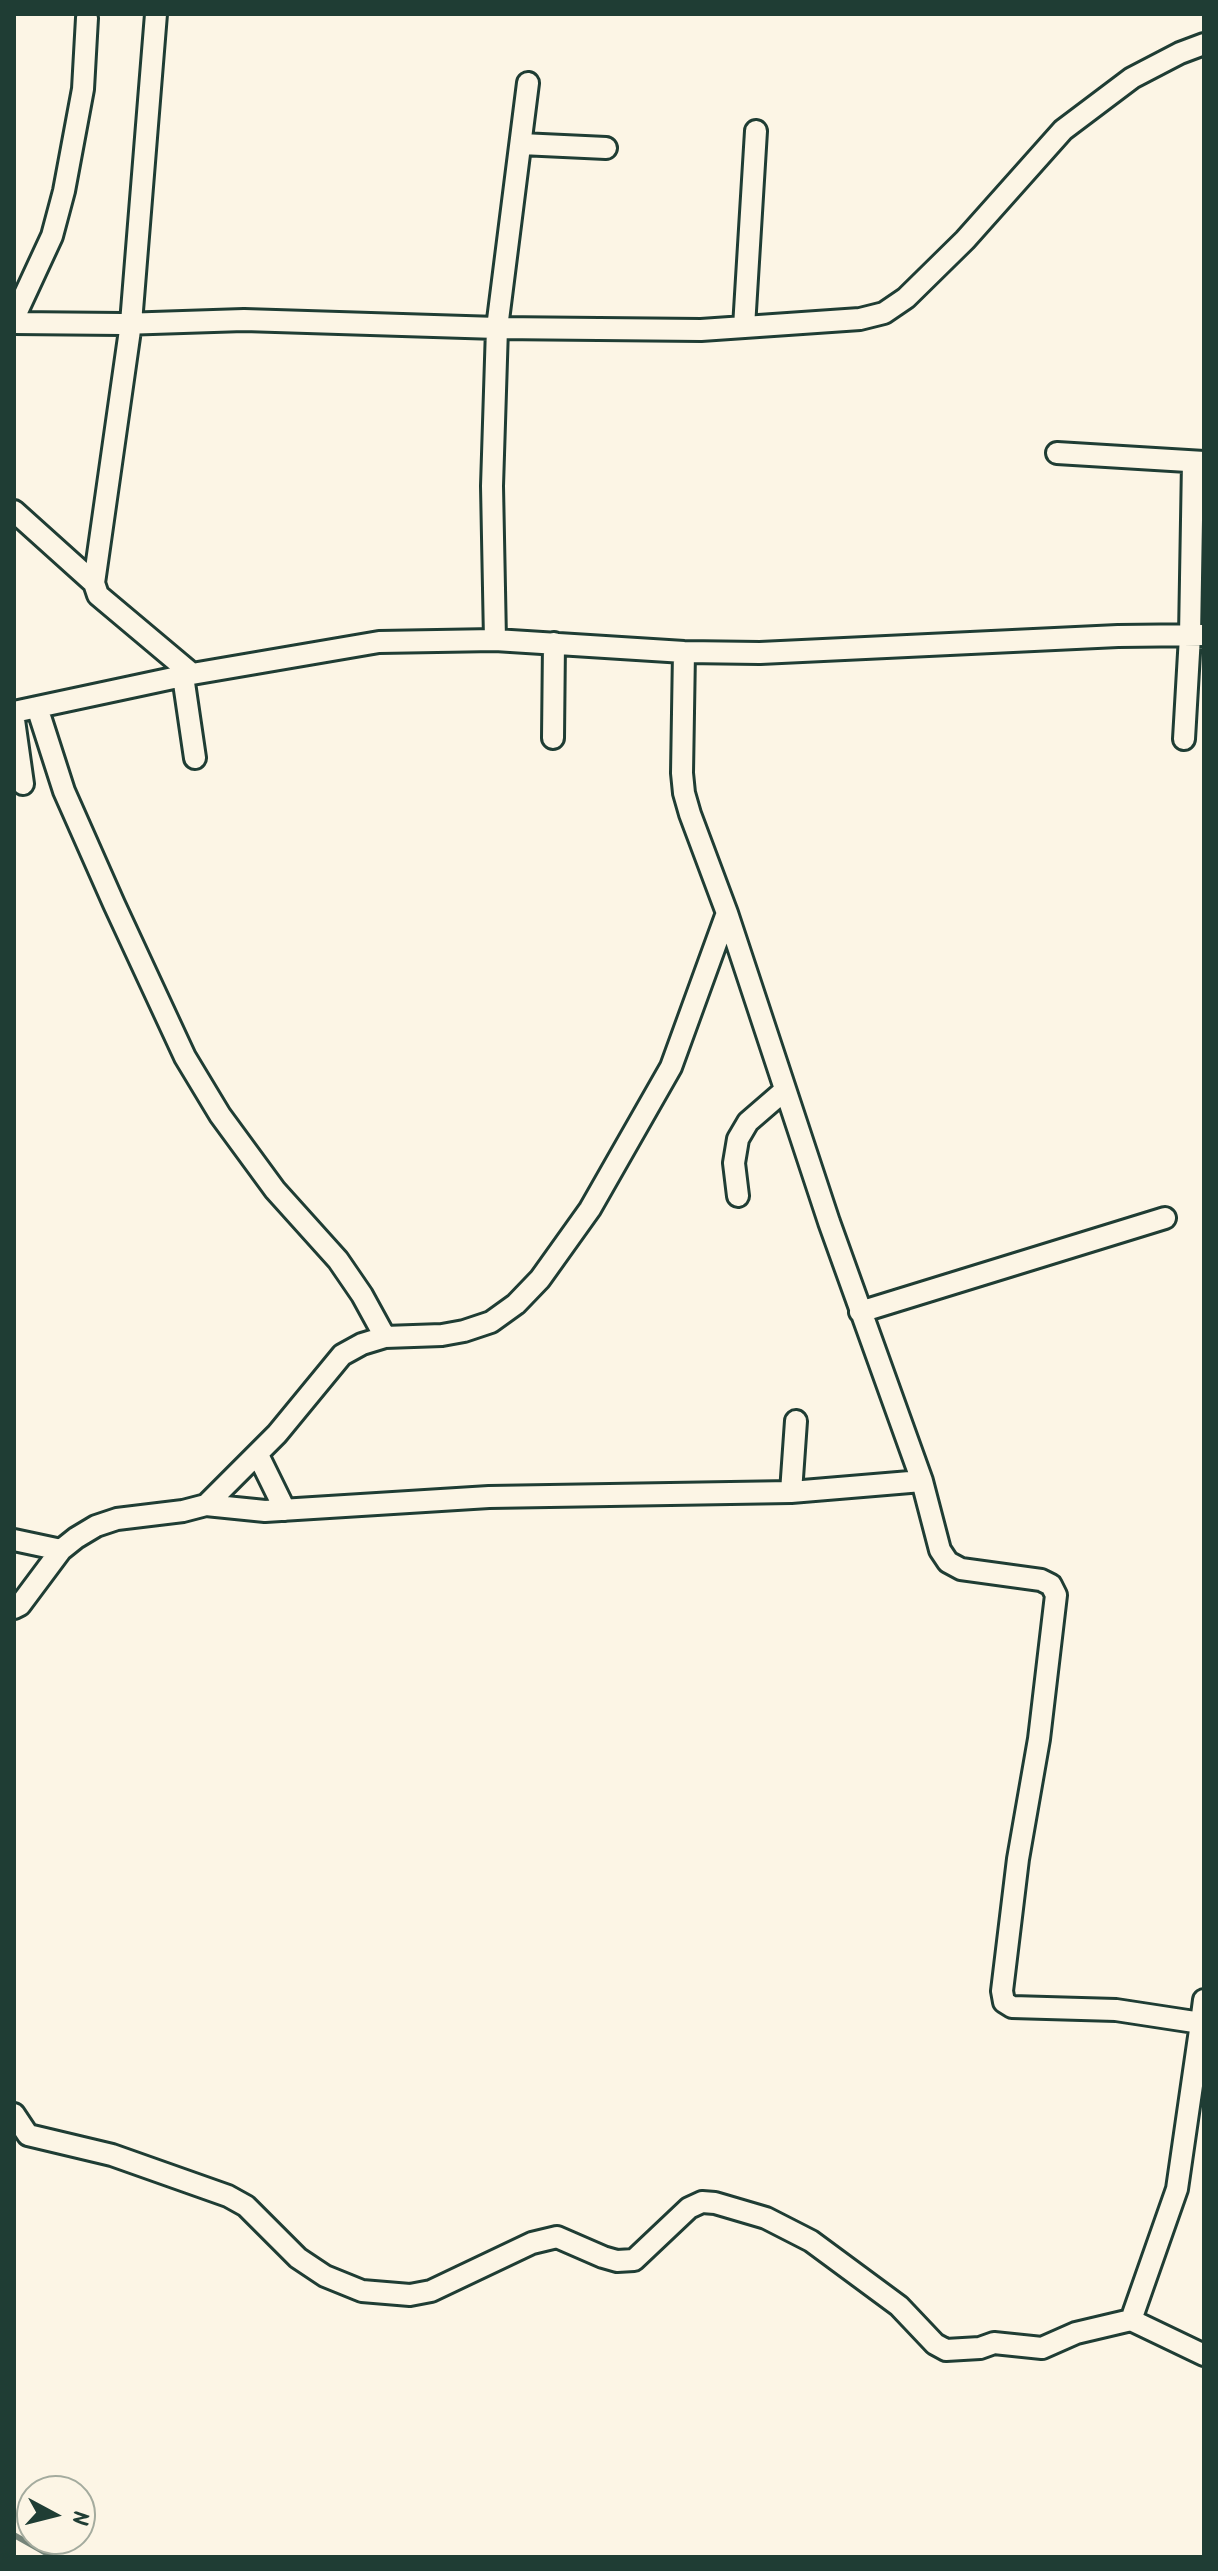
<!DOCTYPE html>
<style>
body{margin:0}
#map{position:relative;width:1218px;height:2571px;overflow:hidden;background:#fcf5e5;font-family:Kalam,sans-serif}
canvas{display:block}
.frame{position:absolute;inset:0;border:16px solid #1f3d34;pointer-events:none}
.north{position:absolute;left:16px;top:2475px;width:80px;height:80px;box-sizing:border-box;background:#fcf5e5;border:2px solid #a4ab9e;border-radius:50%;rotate:97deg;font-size:22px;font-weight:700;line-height:32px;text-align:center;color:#1f3d34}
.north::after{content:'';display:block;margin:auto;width:28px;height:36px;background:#1f3d34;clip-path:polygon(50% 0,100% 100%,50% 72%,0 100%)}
</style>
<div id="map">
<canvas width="1218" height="2571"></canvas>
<div class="frame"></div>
<div class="north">N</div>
</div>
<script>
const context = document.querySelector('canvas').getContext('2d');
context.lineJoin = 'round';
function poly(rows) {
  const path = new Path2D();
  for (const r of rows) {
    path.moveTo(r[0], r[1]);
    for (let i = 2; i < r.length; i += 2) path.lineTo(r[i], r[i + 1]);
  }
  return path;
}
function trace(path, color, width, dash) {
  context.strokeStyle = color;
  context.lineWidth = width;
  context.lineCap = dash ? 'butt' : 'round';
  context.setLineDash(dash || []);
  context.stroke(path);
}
trace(poly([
 [14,2535,53,2557]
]), '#758479', 6);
const minor = poly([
 [156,14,131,323,94,583,98,595,192,674],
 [521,144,606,148],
 [14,318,52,236,64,191,83,89,87,18],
 [14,323,122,324,244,320,497,328,701,330,860,319,884,313,906,298,965,240,1063,130,1132,78,1180,53,1204,44],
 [744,327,756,131],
 [1057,453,1204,462],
 [14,511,94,583],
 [495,640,492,486,497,328,528,83],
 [684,652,682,773,684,793,690,814,727,913,829,1222,922,1481],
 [183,676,195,758],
 [37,707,64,791,114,904,185,1057,220,1115,275,1190,338,1260,362,1295,385,1337],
 [14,712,192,674,379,642,495,640,684,652,760,653,1118,636,1204,635],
 [14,720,23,784],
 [553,738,554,643],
 [1184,739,1190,636,1193,462],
 [738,1196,734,1163,738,1139,748,1122,785,1090],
 [860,1312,1165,1218],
 [258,1455,285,1510],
 [791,1492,796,1421],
 [206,1505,265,1511,489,1497,791,1492,922,1481,940,1550,948,1562,961,1569,1041,1580,1051,1585,1056,1595,1039,1739,1018,1859,1002,1991,1004,2002,1012,2007,1116,2010,1201,2023,1177,2189,1131,2320],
 [14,1540,61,1550],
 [14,1608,20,1605,61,1550,76,1538,96,1526,117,1519,183,1511,206,1505,277,1434,342,1355,362,1344,385,1337,442,1335,464,1331,491,1322,516,1304,540,1279,590,1209,671,1067,727,913],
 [1201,2023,1204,2000],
 [14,2114,28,2135,112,2155,228,2196,246,2206,298,2258,325,2276,362,2291,410,2295,431,2291,532,2243,557,2237,603,2257,617,2261,634,2260,689,2208,702,2202,715,2203,766,2218,811,2241,899,2306,935,2344,946,2350,980,2348,994,2343,1042,2348,1076,2333,1131,2320,1204,2355]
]);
trace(minor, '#1f3d34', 26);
trace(minor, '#fcf5e5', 20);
</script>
